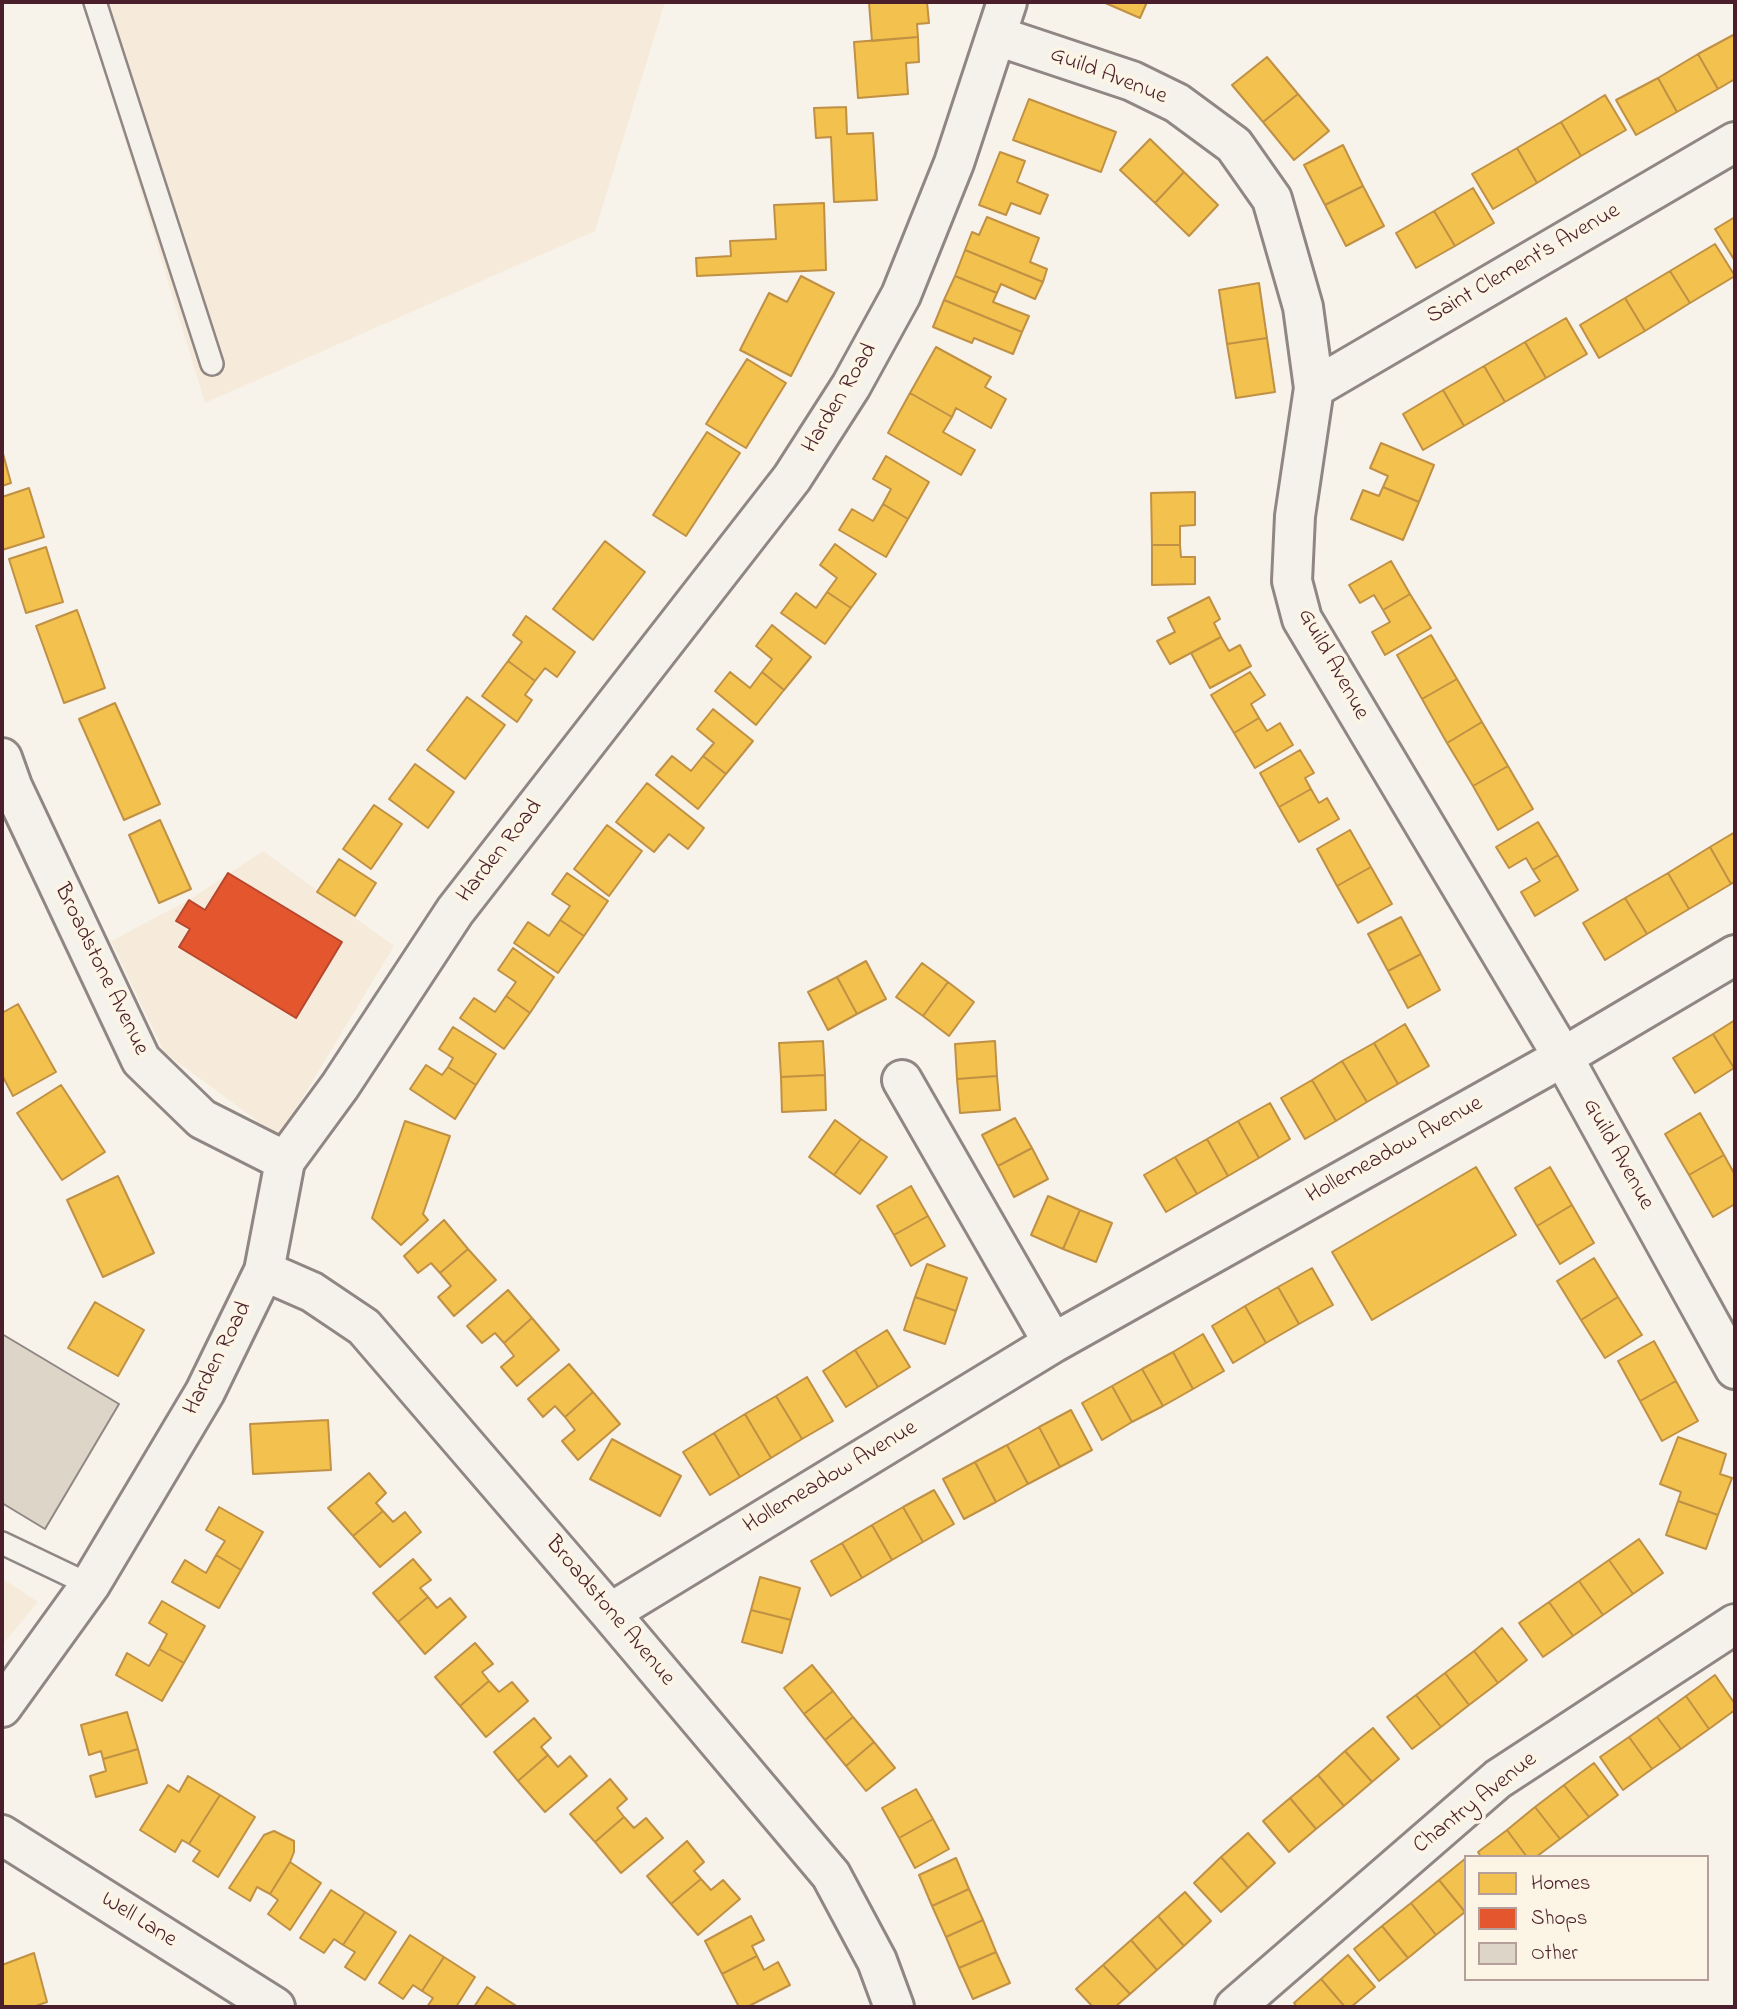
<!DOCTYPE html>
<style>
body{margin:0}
#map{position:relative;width:1737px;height:2009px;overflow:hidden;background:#f7f3ea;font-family:"Indie Flower",sans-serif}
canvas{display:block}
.frame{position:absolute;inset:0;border:4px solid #4a1f2b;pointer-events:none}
.legend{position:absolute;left:1464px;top:1855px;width:245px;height:126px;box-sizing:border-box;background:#fcf5e5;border:2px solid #b59f9b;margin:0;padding:9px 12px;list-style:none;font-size:21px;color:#4a1f2b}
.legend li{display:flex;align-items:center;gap:14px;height:35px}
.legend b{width:35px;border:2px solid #b59f9b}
</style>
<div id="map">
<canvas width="1737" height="2009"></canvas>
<div class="frame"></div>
<ul class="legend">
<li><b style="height:19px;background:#f2c14e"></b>Homes</li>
<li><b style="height:19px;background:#e4572e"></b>Shops</li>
<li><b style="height:19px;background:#ded5c9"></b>Other</li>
</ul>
</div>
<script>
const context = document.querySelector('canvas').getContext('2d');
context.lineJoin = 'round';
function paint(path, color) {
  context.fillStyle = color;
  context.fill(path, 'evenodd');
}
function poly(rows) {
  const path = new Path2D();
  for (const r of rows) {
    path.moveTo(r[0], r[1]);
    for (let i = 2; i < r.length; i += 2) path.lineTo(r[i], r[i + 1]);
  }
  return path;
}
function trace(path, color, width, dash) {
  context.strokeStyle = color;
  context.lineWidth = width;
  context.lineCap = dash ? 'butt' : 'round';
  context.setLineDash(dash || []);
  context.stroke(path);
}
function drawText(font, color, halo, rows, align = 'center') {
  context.font = font + ' "Indie Flower",sans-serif';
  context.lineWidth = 7;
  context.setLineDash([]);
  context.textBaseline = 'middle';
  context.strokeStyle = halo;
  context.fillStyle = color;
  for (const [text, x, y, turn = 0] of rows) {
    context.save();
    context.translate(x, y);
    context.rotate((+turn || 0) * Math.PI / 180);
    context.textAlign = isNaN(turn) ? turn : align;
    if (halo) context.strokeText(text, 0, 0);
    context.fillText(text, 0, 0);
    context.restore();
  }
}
paint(poly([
 [83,2,665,2,595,231,205,403],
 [263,851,394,946,279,1137,164,1052,111,941,189,900],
 [2,1578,38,1602,2,1645]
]), '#f6ebda');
const homes = poly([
 [884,2,927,2,929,23,917,24,918,37,872,41,869,3,884,2],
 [1103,2,1147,2,1140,18,1103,2],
 [1735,34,1735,79,1718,89,1698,54,1735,34],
 [918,37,919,62,906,63,908,94,858,98,854,42,918,37],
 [1698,54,1718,89,1677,112,1658,78,1698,54],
 [1267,57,1298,94,1263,122,1232,85,1267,57],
 [1658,78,1677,112,1636,135,1616,100,1658,78],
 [1298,94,1329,131,1294,160,1263,122,1298,94],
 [1605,95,1626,130,1581,156,1561,122,1605,95],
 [1029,99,1116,132,1101,172,1013,140,1029,99],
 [846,107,847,134,873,133,877,200,834,202,831,137,816,138,814,108,846,107],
 [1561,122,1581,156,1537,183,1517,148,1561,122],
 [1150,139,1184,172,1155,203,1120,170,1150,139],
 [1343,145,1363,186,1325,205,1304,165,1343,145],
 [1517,148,1537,183,1493,209,1472,174,1517,148],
 [1000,152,1025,161,1017,182,1048,195,1040,214,1011,203,1006,215,979,205,1000,152],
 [1184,172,1218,205,1189,236,1155,203,1184,172],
 [1363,186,1384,226,1346,246,1325,205,1363,186],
 [1473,188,1494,223,1455,246,1434,211,1473,188],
 [824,203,826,270,697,276,696,258,731,256,730,241,776,239,774,205,824,203],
 [1434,211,1455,246,1416,268,1396,233,1434,211],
 [987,217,1039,238,1030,262,1047,269,1043,282,965,250,972,232,979,235,987,217],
 [1735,217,1735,261,1715,229,1735,217],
 [1715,244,1735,276,1690,303,1670,271,1715,244],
 [965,250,1043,282,1035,299,1001,284,997,293,955,276,965,250],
 [1670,271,1690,303,1645,331,1625,298,1670,271],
 [801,276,834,293,791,376,740,350,769,293,787,302,801,276],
 [955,276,997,293,993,302,1029,316,1022,332,944,300,955,276],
 [1259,283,1267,338,1227,344,1219,290,1259,283],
 [1625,298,1645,331,1599,358,1580,325,1625,298],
 [944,300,1022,332,1013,354,974,338,972,343,933,327,944,300],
 [1566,318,1587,354,1546,378,1525,342,1566,318],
 [1267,338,1275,392,1236,398,1227,344,1267,338],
 [1525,342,1546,378,1505,402,1484,366,1525,342],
 [936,347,991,377,985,387,1006,399,991,428,956,408,952,417,910,393,936,347],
 [747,359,786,383,746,448,706,424,747,359],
 [1484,366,1505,402,1464,426,1443,390,1484,366],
 [1443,390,1464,426,1423,450,1403,414,1443,390],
 [910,393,952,417,943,432,975,450,961,475,888,433,910,393],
 [707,432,740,453,686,536,653,515,707,432],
 [1381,443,1434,465,1419,502,1383,487,1388,476,1370,468,1381,443],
 [2,450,11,483,2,486,2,450],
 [886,456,929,482,908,519,883,504,891,489,873,479,886,456],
 [1383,487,1419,502,1403,540,1351,519,1363,490,1379,496,1383,487],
 [29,488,44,537,2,550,2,497,29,488],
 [1195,492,1195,525,1180,526,1180,545,1152,545,1151,493,1195,492],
 [883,504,908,519,886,557,839,530,852,509,873,521,883,504],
 [605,541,645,572,593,640,553,609,605,541],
 [835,544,876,574,851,608,827,592,837,578,820,565,835,544],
 [1152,545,1180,545,1181,557,1195,557,1195,584,1152,585,1152,545],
 [46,547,63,602,26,613,9,559,46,547],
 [1391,561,1410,594,1383,610,1374,595,1360,603,1349,585,1391,561],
 [827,592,851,608,825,644,781,613,796,593,816,608,827,592],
 [1410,594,1431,628,1385,655,1372,632,1390,622,1383,610,1410,594],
 [1209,597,1220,619,1214,623,1221,637,1170,664,1157,641,1175,632,1168,618,1209,597],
 [77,610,105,688,64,703,36,626,77,610],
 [526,616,575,652,557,677,545,668,535,681,508,661,522,642,513,635,526,616],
 [772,625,811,657,784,690,762,672,772,659,756,646,772,625],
 [1431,635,1457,679,1422,699,1397,655,1431,635],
 [1221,637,1229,651,1240,645,1251,666,1210,688,1191,653,1221,637],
 [508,661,535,681,525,695,532,700,517,722,482,696,508,661],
 [730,672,750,688,762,672,784,690,756,725,715,691,730,672],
 [1250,672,1265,695,1251,704,1259,718,1234,733,1211,695,1250,672],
 [1457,679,1482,722,1447,743,1422,699,1457,679],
 [467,697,505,725,465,779,427,750,467,697],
 [115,703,160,804,124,820,79,719,115,703],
 [713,709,753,741,726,774,703,756,714,743,697,729,713,709],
 [1259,718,1267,731,1280,723,1293,745,1255,768,1234,733,1259,718],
 [1482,722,1508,766,1473,786,1447,743,1482,722],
 [1300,750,1314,773,1305,778,1311,789,1279,807,1260,773,1300,750],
 [672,756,691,771,703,756,726,774,698,809,656,775,672,756],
 [415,764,454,792,428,828,389,799,415,764],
 [1508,766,1533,809,1498,830,1473,786,1508,766],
 [647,783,704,828,688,849,669,834,654,852,616,822,647,783],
 [1311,789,1319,803,1327,798,1339,819,1299,842,1279,807,1311,789],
 [374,805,402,824,371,869,343,849,374,805],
 [160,820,191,889,159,903,129,835,160,820],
 [1538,822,1558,855,1533,870,1526,858,1509,868,1496,847,1538,822],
 [607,825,642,851,609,896,574,869,607,825],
 [1350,830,1371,867,1337,886,1317,849,1350,830],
 [1735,832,1735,881,1731,884,1710,847,1735,832],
 [1710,847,1731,884,1689,909,1668,873,1710,847],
 [1558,855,1578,890,1535,916,1521,892,1540,881,1533,870,1558,855],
 [339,859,376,883,355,916,317,892,339,859],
 [1371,867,1392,904,1358,923,1337,886,1371,867],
 [567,873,608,901,584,936,560,920,570,906,552,894,567,873],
 [1668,873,1689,909,1647,934,1625,898,1668,873],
 [1625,898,1647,934,1605,960,1583,923,1625,898],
 [1401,917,1421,954,1388,971,1368,934,1401,917],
 [560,920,584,936,558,973,514,943,528,922,549,936,560,920],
 [513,948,554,977,530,1013,506,996,516,982,498,970,513,948],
 [1421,954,1440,990,1408,1008,1388,971,1421,954],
 [866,961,886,999,857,1014,837,977,866,961],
 [922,963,948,982,923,1016,896,997,922,963],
 [837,977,857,1014,828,1030,808,992,837,977],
 [948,982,974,1002,949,1036,923,1016,948,982],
 [506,996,530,1013,504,1049,460,1018,474,998,495,1012,506,996],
 [18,1004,56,1072,13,1096,2,1075,2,1013,18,1004],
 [1735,1020,1735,1068,1734,1068,1713,1034,1735,1020],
 [1405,1024,1429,1066,1398,1084,1374,1043,1405,1024],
 [453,1027,496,1054,476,1085,448,1067,453,1058,439,1049,453,1027],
 [1713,1034,1734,1068,1695,1093,1673,1058,1713,1034],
 [823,1041,825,1075,781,1077,779,1043,823,1041],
 [995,1041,997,1076,957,1079,955,1044,995,1041],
 [1374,1043,1398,1084,1367,1102,1342,1061,1374,1043],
 [1342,1061,1367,1102,1336,1121,1312,1080,1342,1061],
 [426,1065,442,1075,448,1067,476,1085,455,1119,410,1089,426,1065],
 [825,1075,826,1110,782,1112,781,1077,825,1075],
 [997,1076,1000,1110,960,1113,957,1079,997,1076],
 [1312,1080,1336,1121,1305,1139,1281,1098,1312,1080],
 [61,1085,105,1152,62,1180,17,1113,61,1085],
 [1270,1103,1290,1139,1259,1158,1238,1121,1270,1103],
 [1700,1113,1724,1155,1689,1175,1665,1134,1700,1113],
 [1015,1118,1032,1148,998,1166,982,1135,1015,1118],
 [835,1120,861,1139,834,1175,809,1157,835,1120],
 [405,1121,450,1136,423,1214,428,1220,401,1245,372,1218,405,1121],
 [1238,1121,1259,1158,1228,1176,1207,1139,1238,1121],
 [861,1139,887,1157,860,1194,834,1175,861,1139],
 [1207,1139,1228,1176,1197,1194,1175,1157,1207,1139],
 [1032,1148,1048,1179,1014,1197,998,1166,1032,1148],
 [1724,1155,1735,1175,1735,1204,1713,1217,1689,1175,1724,1155],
 [1175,1157,1197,1194,1166,1212,1144,1175,1175,1157],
 [1476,1167,1516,1235,1372,1320,1332,1252,1476,1167],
 [1550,1167,1572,1205,1537,1226,1515,1188,1550,1167],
 [118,1176,154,1253,103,1277,67,1200,118,1176],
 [911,1186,928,1216,894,1235,877,1206,911,1186],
 [1048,1196,1080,1210,1063,1249,1031,1235,1048,1196],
 [1572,1205,1594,1243,1560,1264,1537,1226,1572,1205],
 [1080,1210,1112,1223,1096,1262,1063,1249,1080,1210],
 [928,1216,945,1246,911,1266,894,1235,928,1216],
 [444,1220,468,1249,440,1273,431,1263,418,1273,404,1256,444,1220],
 [468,1249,496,1280,454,1316,438,1297,451,1286,440,1273,468,1249],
 [1594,1258,1618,1297,1581,1320,1557,1281,1594,1258],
 [927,1264,967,1278,956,1311,915,1297,927,1264],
 [1312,1268,1333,1305,1299,1324,1278,1287,1312,1268],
 [1278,1287,1299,1324,1266,1343,1245,1306,1278,1287],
 [508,1290,532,1318,504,1343,495,1333,482,1343,467,1326,508,1290],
 [915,1297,956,1311,945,1344,904,1330,915,1297],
 [1618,1297,1642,1335,1605,1358,1581,1320,1618,1297],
 [95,1302,144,1330,118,1376,68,1348,95,1302],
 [1245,1306,1266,1343,1233,1363,1212,1326,1245,1306],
 [532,1318,559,1350,517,1386,501,1367,514,1356,504,1343,532,1318],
 [887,1330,910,1367,878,1387,855,1350,887,1330],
 [1203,1334,1224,1371,1193,1389,1173,1352,1203,1334],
 [1654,1341,1676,1381,1640,1401,1618,1361,1654,1341],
 [855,1350,878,1387,846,1407,823,1371,855,1350],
 [1173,1352,1193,1389,1163,1406,1142,1369,1173,1352],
 [569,1364,593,1392,565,1417,555,1406,543,1417,528,1399,569,1364],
 [1142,1369,1163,1406,1132,1422,1112,1386,1142,1369],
 [807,1377,833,1421,802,1439,776,1396,807,1377],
 [1676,1381,1698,1421,1662,1441,1640,1401,1676,1381],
 [1112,1386,1132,1422,1102,1440,1082,1403,1112,1386],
 [593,1392,620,1424,578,1460,562,1441,575,1430,565,1417,593,1392],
 [776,1396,802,1439,771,1458,745,1414,776,1396],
 [1071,1410,1092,1450,1060,1467,1039,1427,1071,1410],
 [745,1414,771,1458,740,1477,714,1433,745,1414],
 [328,1420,331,1470,253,1474,250,1424,328,1420],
 [1039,1427,1060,1467,1028,1484,1007,1445,1039,1427],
 [714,1433,740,1477,710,1495,683,1452,714,1433],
 [1678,1437,1726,1454,1720,1474,1732,1478,1718,1515,1678,1501,1681,1492,1660,1484,1678,1437],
 [612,1439,681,1476,660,1516,590,1479,612,1439],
 [1007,1445,1028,1484,996,1502,975,1462,1007,1445],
 [975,1462,996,1502,964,1519,943,1479,975,1462],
 [369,1473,386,1493,376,1503,383,1511,353,1536,328,1508,369,1473],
 [934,1490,954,1524,923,1542,903,1507,934,1490],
 [1678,1501,1718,1515,1706,1549,1666,1535,1678,1501],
 [219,1507,263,1532,241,1570,216,1555,225,1541,206,1530,219,1507],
 [903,1507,923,1542,892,1560,872,1525,903,1507],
 [383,1511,393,1522,405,1512,421,1532,380,1567,353,1536,383,1511],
 [872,1525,892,1560,862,1578,842,1543,872,1525],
 [1639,1539,1663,1573,1633,1594,1609,1560,1639,1539],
 [842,1543,862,1578,831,1596,811,1561,842,1543],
 [216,1555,241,1570,219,1608,172,1582,185,1560,206,1573,216,1555],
 [413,1559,431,1580,420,1588,428,1597,398,1622,373,1593,413,1559],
 [1609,1560,1633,1594,1603,1615,1579,1581,1609,1560],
 [760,1577,800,1588,791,1620,751,1610,760,1577],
 [1579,1581,1603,1615,1573,1636,1549,1602,1579,1581],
 [428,1597,437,1608,450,1598,466,1617,425,1654,398,1622,428,1597],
 [162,1601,205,1626,184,1663,159,1649,167,1634,149,1623,162,1601],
 [1549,1602,1573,1636,1543,1657,1519,1623,1549,1602],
 [751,1610,791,1620,782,1653,742,1642,751,1610],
 [1502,1628,1527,1660,1498,1683,1474,1651,1502,1628],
 [475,1643,493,1664,482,1672,489,1681,460,1706,435,1677,475,1643],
 [159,1649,184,1663,162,1701,116,1675,127,1653,149,1666,159,1649],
 [1474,1651,1498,1683,1469,1705,1445,1673,1474,1651],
 [812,1665,833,1691,804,1714,784,1688,812,1665],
 [1445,1673,1469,1705,1441,1727,1416,1695,1445,1673],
 [1715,1675,1735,1704,1735,1710,1709,1729,1686,1696,1715,1675],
 [489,1681,499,1692,512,1682,528,1701,486,1737,460,1706,489,1681],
 [833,1691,853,1717,825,1740,804,1714,833,1691],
 [1416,1695,1441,1727,1412,1749,1387,1717,1416,1695],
 [1686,1696,1709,1729,1681,1749,1657,1717,1686,1696],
 [127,1712,138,1749,103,1759,101,1751,89,1755,81,1725,127,1712],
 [853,1717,874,1742,846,1766,825,1740,853,1717],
 [1657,1717,1681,1749,1652,1769,1629,1737,1657,1717],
 [534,1718,551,1738,541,1747,548,1755,518,1781,494,1752,534,1718],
 [1373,1728,1399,1759,1372,1782,1345,1751,1373,1728],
 [1629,1737,1652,1769,1623,1790,1600,1757,1629,1737],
 [874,1742,895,1768,866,1791,846,1766,874,1742],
 [138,1749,147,1783,96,1797,90,1776,106,1771,103,1759,138,1749],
 [1345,1751,1372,1782,1344,1806,1318,1775,1345,1751],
 [548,1755,558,1767,570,1756,587,1776,545,1812,518,1781,548,1755],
 [1594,1763,1618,1795,1589,1817,1564,1785,1594,1763],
 [1318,1775,1344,1806,1316,1829,1290,1798,1318,1775],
 [188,1776,220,1795,189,1844,182,1840,175,1852,140,1830,168,1785,179,1792,188,1776],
 [610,1779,627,1799,617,1808,624,1817,595,1842,570,1814,610,1779],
 [1564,1785,1589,1817,1560,1839,1535,1807,1564,1785],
 [916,1789,933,1819,899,1838,882,1808,916,1789],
 [220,1795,255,1817,218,1877,193,1861,200,1851,189,1844,220,1795],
 [1290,1798,1316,1829,1289,1852,1263,1821,1290,1798],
 [1535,1807,1560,1839,1536,1857,1527,1857,1507,1830,1535,1807],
 [624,1817,634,1828,646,1818,663,1838,621,1873,595,1842,624,1817],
 [933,1819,949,1849,915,1868,899,1838,933,1819],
 [1507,1830,1527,1857,1481,1857,1478,1852,1507,1830],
 [274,1831,294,1841,294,1852,290,1862,270,1894,257,1887,250,1901,229,1888,264,1835,274,1831],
 [1248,1833,1275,1863,1248,1888,1221,1857,1248,1833],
 [687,1841,704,1862,694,1871,701,1879,671,1904,647,1876,687,1841],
 [1221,1857,1248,1888,1221,1912,1194,1883,1221,1857],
 [956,1858,969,1889,932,1906,919,1875,956,1858],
 [1466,1858,1466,1912,1465,1912,1439,1880,1466,1858],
 [290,1862,321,1883,290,1930,268,1914,278,1900,270,1894,290,1862],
 [701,1879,711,1890,723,1880,740,1899,698,1935,671,1904,701,1879],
 [1439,1880,1465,1912,1436,1935,1411,1903,1439,1880],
 [969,1889,983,1920,946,1937,932,1906,969,1889],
 [331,1890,365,1912,343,1945,334,1939,324,1953,300,1938,331,1890],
 [1185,1892,1211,1921,1184,1946,1158,1916,1185,1892],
 [1411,1903,1436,1935,1408,1958,1382,1926,1411,1903],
 [365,1912,396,1932,365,1980,345,1967,355,1952,343,1945,365,1912],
 [751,1916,764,1940,752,1946,757,1956,722,1974,705,1941,751,1916],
 [1158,1916,1184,1946,1157,1970,1131,1940,1158,1916],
 [983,1920,996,1952,959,1968,946,1937,983,1920],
 [1382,1926,1408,1958,1379,1981,1354,1949,1382,1926],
 [410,1935,444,1957,422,1991,413,1985,403,1999,379,1983,410,1935],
 [1131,1940,1157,1970,1130,1994,1103,1965,1131,1940],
 [996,1952,1010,1983,973,1999,959,1968,996,1952],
 [34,1953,47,2002,33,2007,2,2007,2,1965,34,1953],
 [1348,1955,1375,1987,1351,2007,1345,2007,1321,1979,1348,1955],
 [757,1956,764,1970,778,1962,790,1985,747,2007,739,2007,722,1974,757,1956],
 [444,1957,475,1977,456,2007,427,2007,433,1998,422,1991,444,1957],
 [1103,1965,1130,1994,1115,2007,1093,2007,1076,1989,1103,1965],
 [1321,1979,1345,2007,1297,2007,1294,2003,1321,1979],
 [487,1987,518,2007,474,2007,487,1987]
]);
paint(homes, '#f2c14e');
trace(homes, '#c09044', 2);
const shops = poly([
 [228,873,342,942,296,1018,179,947,190,929,176,921,189,900,205,910,228,873]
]);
paint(shops, '#e4572e');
trace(shops, '#b6462d', 2);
const building = poly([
 [2,1334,119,1404,45,1529,2,1503,2,1334]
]);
paint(building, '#ded5c9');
trace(building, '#908684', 2);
const lane = poly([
 [95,2,212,364],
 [2,1543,90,1585]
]);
const street = poly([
 [997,36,1132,81,1177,103,1234,145,1272,199,1303,307,1314,388,1295,516,1292,581,1302,619,1563,1057,1735,1369],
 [1314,388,1735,142],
 [2,758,12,786,141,1060,202,1119,285,1161],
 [902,1080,1053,1343],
 [264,1271,312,1292,364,1327,610,1613,831,1875,877,1961,894,2007],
 [610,1613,1053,1343,1563,1057,1735,955],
 [2,1835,275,2007],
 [1235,2007,1498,1779,1735,1624]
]);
const secondary = poly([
 [2,1707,90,1585,205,1392,264,1271,285,1161,340,1086,455,911,792,478,851,386,901,295,954,163,1007,2]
]);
trace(lane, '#908684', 26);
trace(street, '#908684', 44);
trace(secondary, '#908684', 44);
trace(lane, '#f5f2ec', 21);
trace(street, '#f5f2ec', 38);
trace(secondary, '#f5f2ec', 38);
drawText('23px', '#4a1f2b', '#fcf5e5', [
 ["Guild Avenue",1108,77,21],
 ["Saint Clement's Avenue",1524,265,-30],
 ["Harden Road",841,399,-59],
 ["Guild Avenue",1332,665,61],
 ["Harden Road",501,852,-52],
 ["Broadstone Avenue",100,970,64],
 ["Hollemeadow Avenue",1395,1151,-29],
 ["Guild Avenue",1617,1155,61],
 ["Harden Road",219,1359,-63],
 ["Hollemeadow Avenue",831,1478,-31],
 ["Broadstone Avenue",609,1612,50],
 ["Chantry Avenue",1476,1804,-38],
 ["Well Lane",138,1921,32]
]);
</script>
